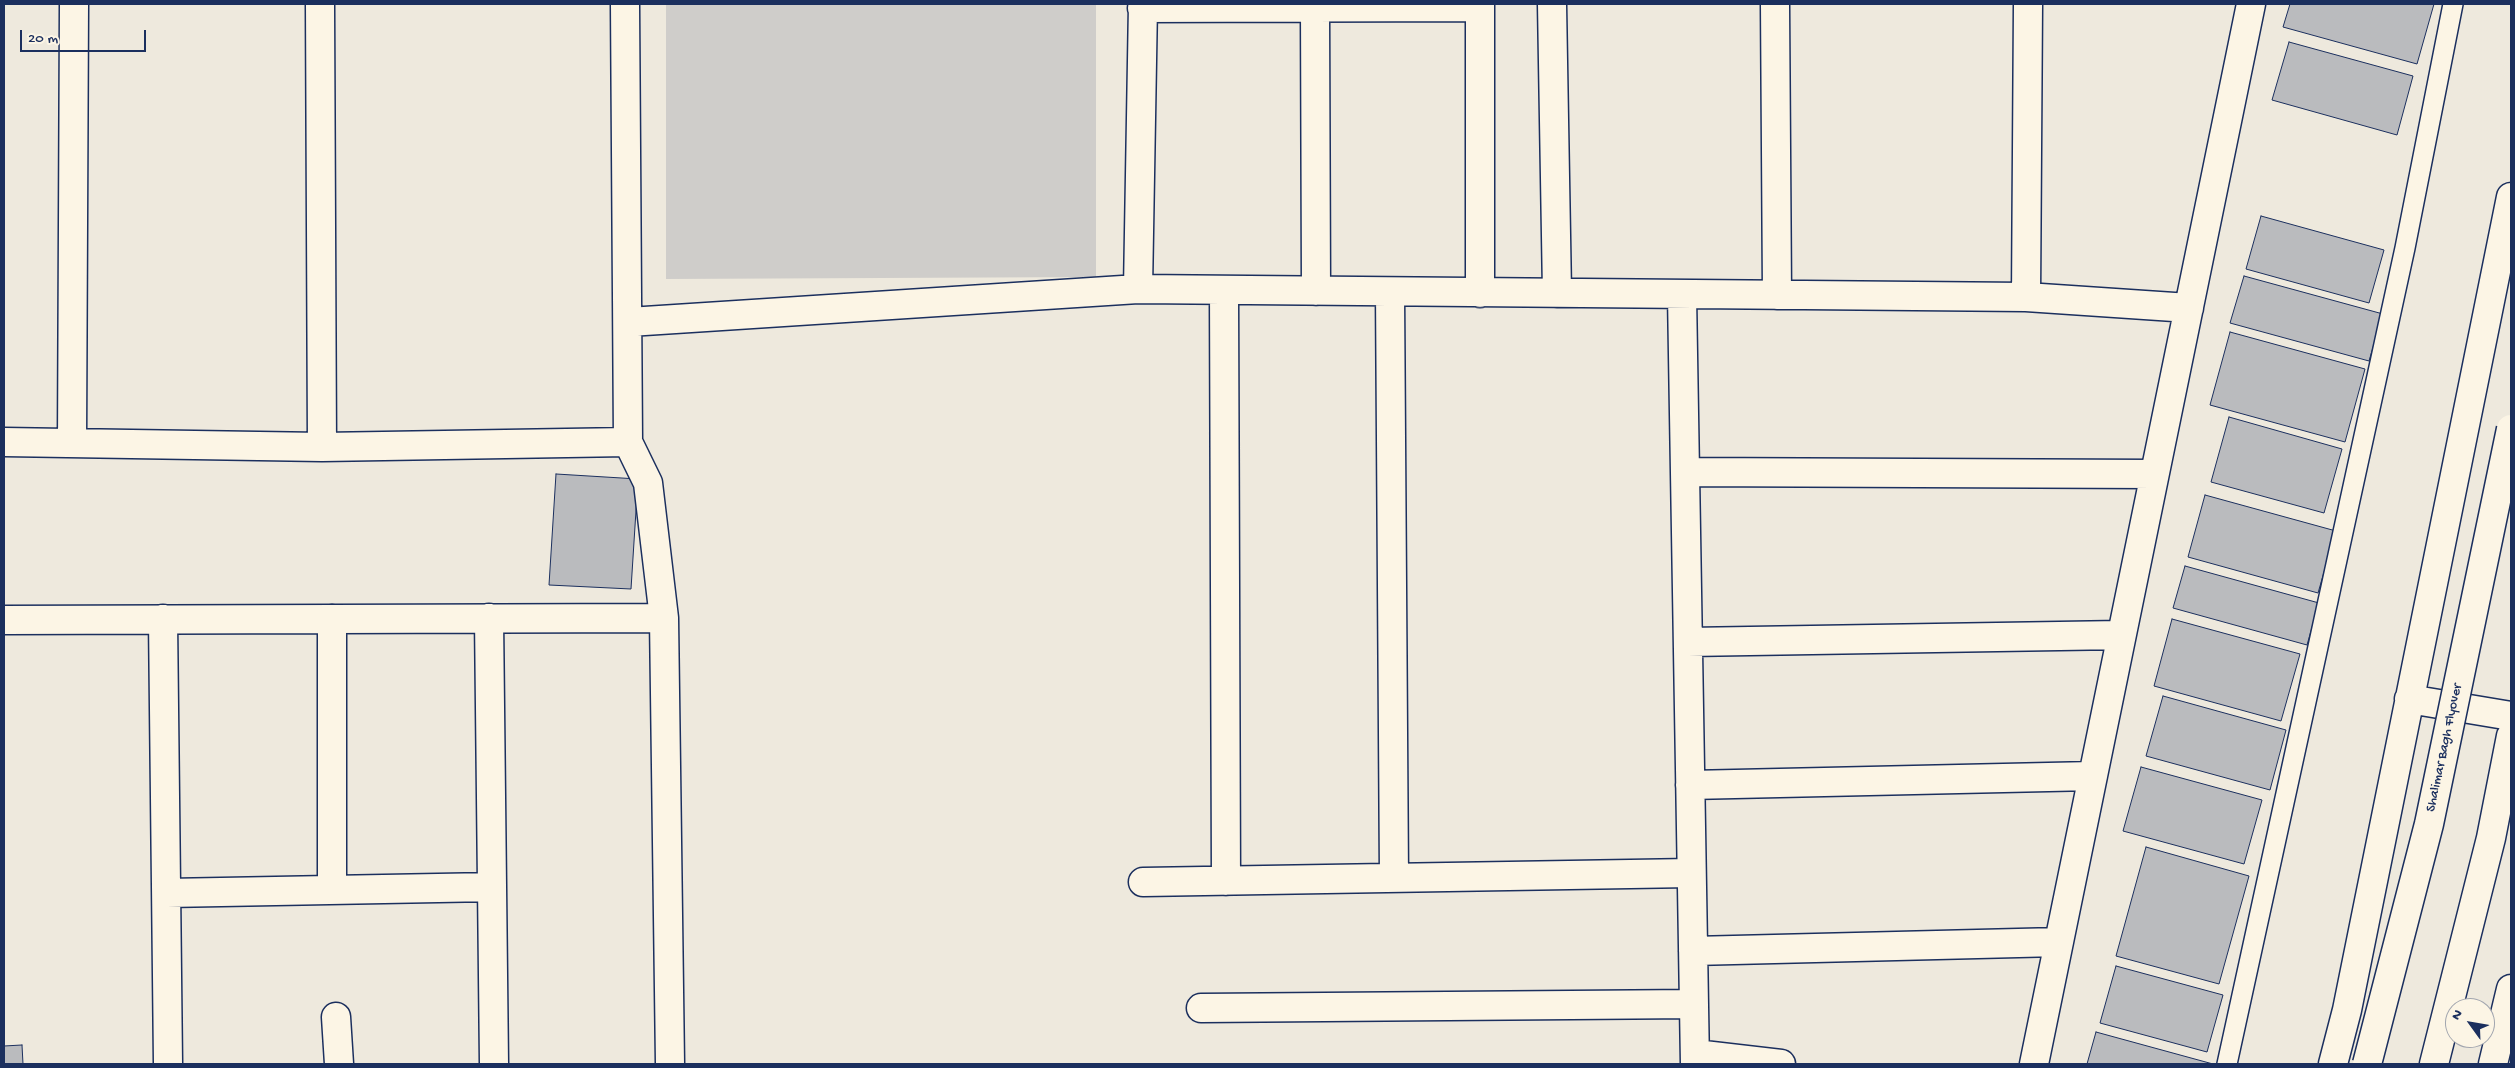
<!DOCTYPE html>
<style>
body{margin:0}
#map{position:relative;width:2515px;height:1068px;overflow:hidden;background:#eee9dd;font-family:"Gochi Hand",sans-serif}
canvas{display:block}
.frame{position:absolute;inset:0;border:5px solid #1b2f5e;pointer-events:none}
.north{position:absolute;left:2445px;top:998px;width:50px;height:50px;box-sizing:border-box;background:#fcf5e5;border:1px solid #a2a6af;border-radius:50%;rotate:302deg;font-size:14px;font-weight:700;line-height:20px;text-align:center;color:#1b2f5e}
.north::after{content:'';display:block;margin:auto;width:18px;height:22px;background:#1b2f5e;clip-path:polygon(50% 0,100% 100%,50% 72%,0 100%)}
.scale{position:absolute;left:20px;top:30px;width:126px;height:22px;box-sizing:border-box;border:2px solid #1b2f5e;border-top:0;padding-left:6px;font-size:15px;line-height:18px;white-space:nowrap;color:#1b2f5e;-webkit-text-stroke:4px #fcf5e5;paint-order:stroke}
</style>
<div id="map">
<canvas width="2515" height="1068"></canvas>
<div class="frame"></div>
<div class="north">N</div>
<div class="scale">20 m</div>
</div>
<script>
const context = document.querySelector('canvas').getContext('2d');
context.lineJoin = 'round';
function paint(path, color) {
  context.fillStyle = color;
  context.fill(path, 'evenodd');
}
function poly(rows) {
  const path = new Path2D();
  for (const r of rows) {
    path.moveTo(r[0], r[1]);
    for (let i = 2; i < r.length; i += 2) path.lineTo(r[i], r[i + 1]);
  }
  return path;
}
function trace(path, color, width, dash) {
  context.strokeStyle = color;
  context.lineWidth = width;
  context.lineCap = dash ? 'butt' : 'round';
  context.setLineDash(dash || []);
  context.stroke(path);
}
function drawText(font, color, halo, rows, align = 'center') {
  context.font = font + ' "Gochi Hand",sans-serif';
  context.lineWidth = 4;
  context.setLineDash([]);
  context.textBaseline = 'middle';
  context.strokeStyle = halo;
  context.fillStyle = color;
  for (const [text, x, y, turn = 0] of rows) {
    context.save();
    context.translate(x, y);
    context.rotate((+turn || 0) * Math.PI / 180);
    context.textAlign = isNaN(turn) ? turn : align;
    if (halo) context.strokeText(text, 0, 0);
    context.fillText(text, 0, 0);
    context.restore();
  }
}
paint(poly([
 [666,4,1096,4,1096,277,666,279]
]), '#cfcdca');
const building = poly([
 [2290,4,2434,4,2417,64,2283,27,2290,4],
 [2289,42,2413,76,2397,135,2272,100,2289,42],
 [2261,216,2384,250,2369,303,2246,269,2261,216],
 [2244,276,2383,314,2369,361,2230,323,2244,276],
 [2230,332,2365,369,2345,442,2210,405,2230,332],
 [2229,417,2342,449,2324,513,2211,482,2229,417],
 [556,474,638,479,631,589,549,585,556,474],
 [2205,495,2336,531,2318,593,2188,557,2205,495],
 [2185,566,2319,603,2307,645,2173,608,2185,566],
 [2172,619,2300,654,2281,721,2154,686,2172,619],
 [2163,696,2286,730,2270,790,2146,756,2163,696],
 [2141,767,2262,800,2244,864,2123,831,2141,767],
 [2146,847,2249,876,2219,984,2116,956,2146,847],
 [2116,966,2223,995,2207,1052,2100,1023,2116,966],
 [2096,1032,2213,1064,2087,1064,2096,1032],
 [22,1045,23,1064,4,1064,4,1046,22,1045]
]);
paint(building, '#babbbe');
trace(building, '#1b2f5e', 1);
const lane = poly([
 [2227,1064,2405,248,2453,4]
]);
const street = poly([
 [320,4,322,447],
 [625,4,628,442,648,483,664,618],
 [1143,4,1138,289,2026,297,2028,4],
 [1480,4,1480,293],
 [1552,4,1557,293],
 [1775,4,1777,295],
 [1142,8,1480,7],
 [1315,8,1316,291],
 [1224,290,1226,881],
 [1390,292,1394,878],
 [1682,295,1695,1064],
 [2026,297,2189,308],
 [629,322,1138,289],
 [4,442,322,447,628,442],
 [72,443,74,4],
 [1685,472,2154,474],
 [489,618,494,1064],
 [163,619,168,1064],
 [332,619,332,889],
 [4,620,664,618,670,1064],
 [1688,642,2121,635],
 [1690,785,2093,776],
 [1143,882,1691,873],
 [167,893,492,887],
 [1693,951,2059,942],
 [1201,1008,1694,1004],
 [336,1017,339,1064],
 [1695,1054,1781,1064],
 [2034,1064,2251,4]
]);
const secondary = poly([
 [2409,699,2511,716],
 [2333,1064,2347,1010,2511,197],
 [2493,1064,2511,989]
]);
const primary = poly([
 [2434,1064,2491,838,2511,736]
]);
trace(lane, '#1b2f5e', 22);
trace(street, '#1b2f5e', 31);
trace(secondary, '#1b2f5e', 31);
trace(primary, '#1b2f5e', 31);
trace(lane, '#fcf5e5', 19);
trace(street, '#fcf5e5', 28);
trace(secondary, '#fcf5e5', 28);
trace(primary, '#fcf5e5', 28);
const primaryBridge = poly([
 [2367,1064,2429,824,2511,429]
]);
trace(primaryBridge, '#1b2f5e', 31, []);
trace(primaryBridge, '#fcf5e5', 28);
drawText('14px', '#1b2f5e', '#fcf5e5', [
 ["Shalimar Bagh Flyover",2445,748,-78]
]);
</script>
